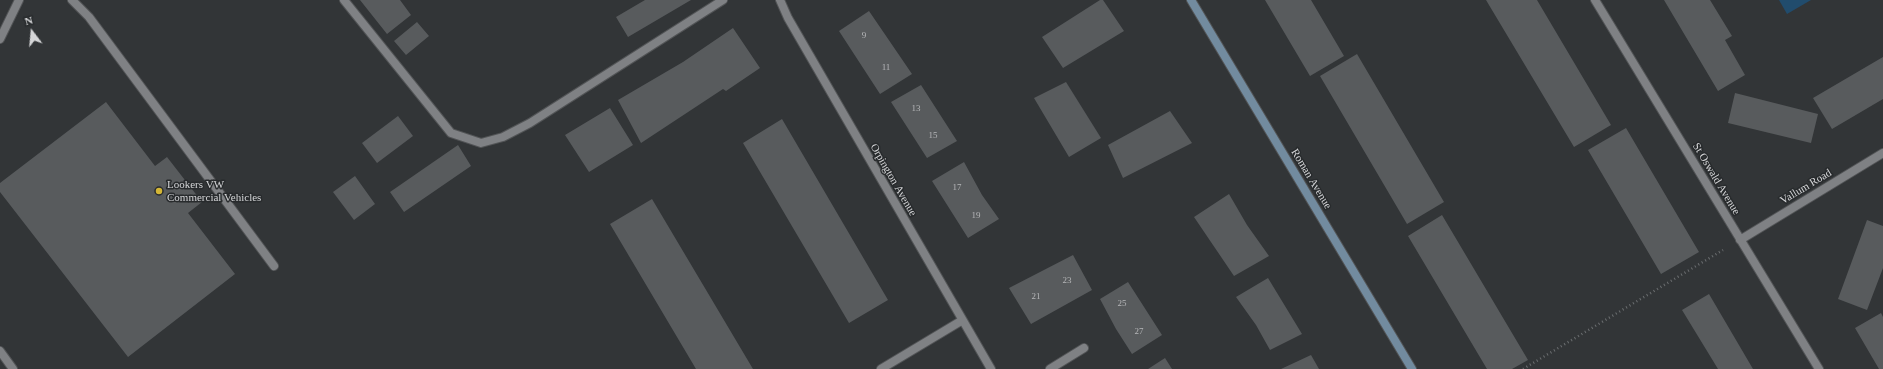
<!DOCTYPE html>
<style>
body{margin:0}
#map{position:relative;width:1883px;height:369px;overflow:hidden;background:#323537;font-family:Georgia,serif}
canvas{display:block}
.north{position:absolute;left:12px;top:12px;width:40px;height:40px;-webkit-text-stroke:3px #282b2d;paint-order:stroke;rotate:344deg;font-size:11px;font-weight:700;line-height:16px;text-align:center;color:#d5d6d8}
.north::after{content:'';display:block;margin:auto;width:14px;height:18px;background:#d5d6d8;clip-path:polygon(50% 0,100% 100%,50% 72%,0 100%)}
</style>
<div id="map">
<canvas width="1883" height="369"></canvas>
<div class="north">N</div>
</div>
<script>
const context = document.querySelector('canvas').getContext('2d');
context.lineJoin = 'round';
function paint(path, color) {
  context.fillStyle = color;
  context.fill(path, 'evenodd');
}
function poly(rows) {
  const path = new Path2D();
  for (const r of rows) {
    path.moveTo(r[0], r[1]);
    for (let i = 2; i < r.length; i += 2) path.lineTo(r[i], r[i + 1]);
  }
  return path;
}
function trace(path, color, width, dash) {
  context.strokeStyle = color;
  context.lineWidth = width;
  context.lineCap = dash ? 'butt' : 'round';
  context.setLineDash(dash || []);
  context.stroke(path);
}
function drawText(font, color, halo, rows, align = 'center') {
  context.font = font + ' Georgia,serif';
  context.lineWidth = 3;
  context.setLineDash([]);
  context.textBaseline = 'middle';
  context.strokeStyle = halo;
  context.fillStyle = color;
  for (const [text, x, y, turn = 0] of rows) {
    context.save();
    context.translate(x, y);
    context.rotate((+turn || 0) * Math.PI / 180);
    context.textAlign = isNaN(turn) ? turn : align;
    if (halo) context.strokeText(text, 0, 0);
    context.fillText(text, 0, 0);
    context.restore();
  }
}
paint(poly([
 [1779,0,1811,0,1787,14]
]), '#214c6d');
paint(poly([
 [360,0,400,0,411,15,387,34],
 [645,0,691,0,628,37,616,17],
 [1100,0,1103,0,1124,31,1063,68,1042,37],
 [1265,0,1311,0,1344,56,1310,76],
 [1486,0,1537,0,1611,125,1574,147],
 [1664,0,1710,0,1732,36,1725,40,1745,75,1718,91],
 [869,11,912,74,880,94,839,31],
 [417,22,429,36,406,55,394,41],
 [733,28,760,68,726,91,723,89,641,143,618,100,683,62],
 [1357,54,1444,202,1407,224,1320,76],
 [1883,57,1883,99,1832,129,1813,98],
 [1066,82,1101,138,1069,157,1034,98],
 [921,85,957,141,927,158,891,102],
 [1735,93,1818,114,1811,143,1728,123],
 [106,102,155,166,167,157,202,202,188,213,235,274,128,357,0,192,0,183],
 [610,108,633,145,589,172,565,135],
 [1170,111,1192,143,1123,178,1108,145],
 [398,116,413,136,377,163,362,143],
 [782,119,888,300,849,323,743,143],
 [1626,128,1699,252,1661,274,1588,150],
 [458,145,471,166,404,212,390,192],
 [964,162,982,195,999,219,968,238,932,181],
 [355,176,375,204,354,220,333,192],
 [1229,194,1247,225,1269,256,1234,276,1194,217],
 [652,199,753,369,696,369,610,224],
 [1442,215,1528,360,1512,369,1487,369,1408,236],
 [1867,220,1883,226,1883,268,1867,310,1838,299],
 [1073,255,1092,290,1031,324,1009,288],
 [1268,278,1302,334,1270,350,1256,325,1236,297],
 [1128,282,1162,335,1132,354,1116,329,1100,299],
 [1709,294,1753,369,1718,369,1682,310],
 [1881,313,1883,317,1883,369,1879,369,1855,328],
 [1311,355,1319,369,1281,369],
 [1165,358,1172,369,1148,369]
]), '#585b5d');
const lane = poly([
 [72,0,89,17,274,266],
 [344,0,451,133,481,143,503,137,530,123,723,0],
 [0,39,19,0],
 [0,351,13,369]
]);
const street = poly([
 [780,0,788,18,991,369],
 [1595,0,1819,369],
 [1740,240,1883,153],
 [881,369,961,321],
 [1050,369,1084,348]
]);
const secondary = poly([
 [1191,0,1412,369]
]);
trace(lane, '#525456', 10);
trace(street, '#525456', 10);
trace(secondary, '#525456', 10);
trace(poly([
 [1523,369,1723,250]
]), '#6b6e70', 2.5, [1, 3]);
trace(lane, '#7f8184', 8);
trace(street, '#7f8184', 8);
trace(secondary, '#728b9f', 8);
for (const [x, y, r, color] of [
 [159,191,4,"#d4b635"]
]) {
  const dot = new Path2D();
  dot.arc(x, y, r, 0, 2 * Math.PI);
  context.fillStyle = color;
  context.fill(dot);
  trace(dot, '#282b2d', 1.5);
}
drawText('9px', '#b6b7b9', null, [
 ["9",864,36],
 ["11",886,68],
 ["13",916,109],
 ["15",933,136],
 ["17",957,188],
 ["19",976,216],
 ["23",1067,281],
 ["21",1036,297],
 ["25",1122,304],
 ["27",1139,332]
]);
drawText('11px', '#d5d6d8', '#282b2d', [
 ["Roman Avenue",1311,179,59],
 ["St Oswald Avenue",1716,179,59],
 ["Orpington Avenue",893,180,60],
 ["Vallum Road",1806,187,-31]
]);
drawText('11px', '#d5d6d8', '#282b2d', [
 ["Lookers VW",167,185],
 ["Commercial Vehicles",167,198]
], 'left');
</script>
